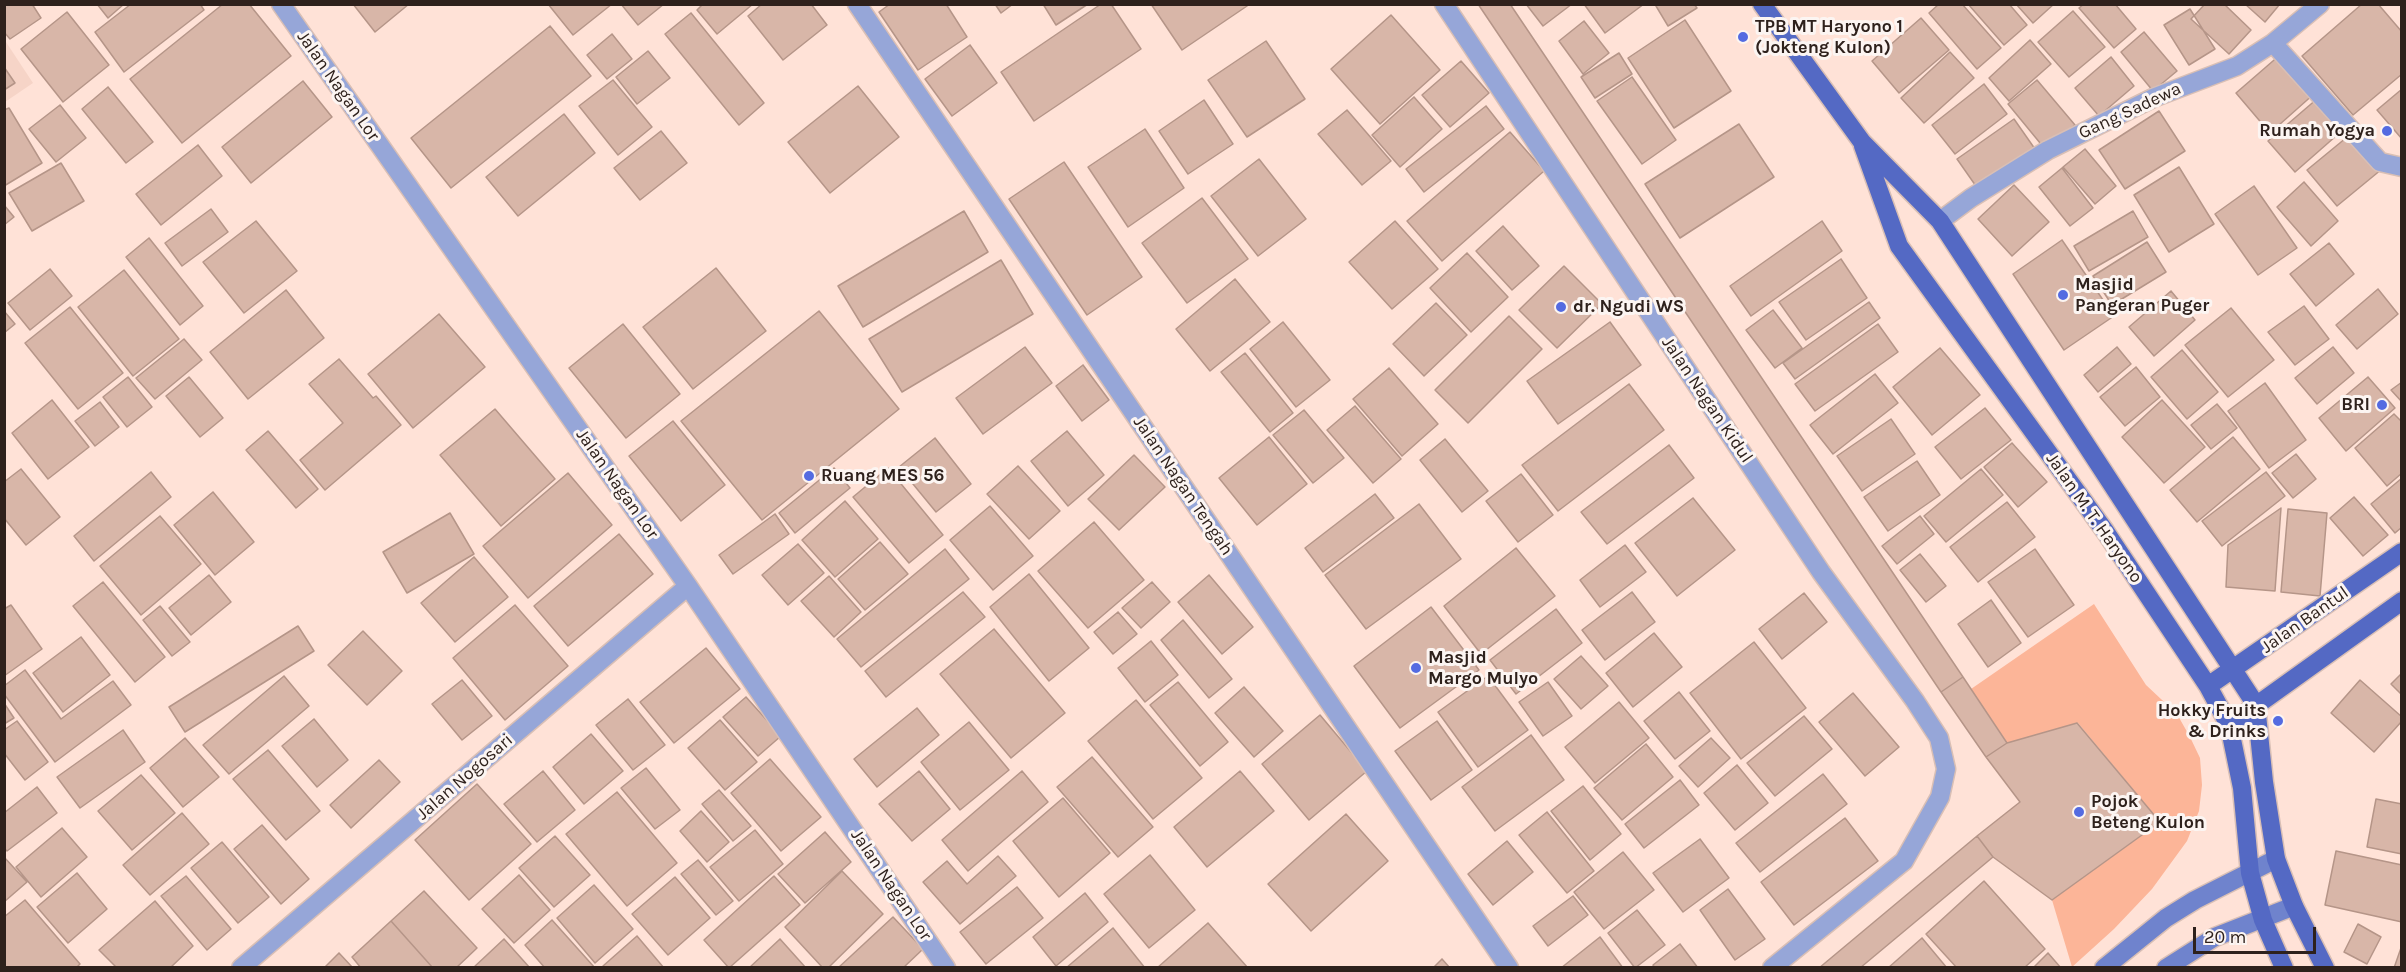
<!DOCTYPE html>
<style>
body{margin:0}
#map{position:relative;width:2406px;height:972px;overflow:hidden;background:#ffe2d7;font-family:Karla,sans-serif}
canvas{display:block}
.frame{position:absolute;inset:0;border:6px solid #2e211c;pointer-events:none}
.scale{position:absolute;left:2193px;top:927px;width:123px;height:27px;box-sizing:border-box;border:3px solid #2e211c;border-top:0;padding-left:8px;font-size:18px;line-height:21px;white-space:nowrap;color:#2e211c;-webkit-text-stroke:4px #fcf5f2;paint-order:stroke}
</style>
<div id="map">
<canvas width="2406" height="972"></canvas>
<div class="frame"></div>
<div class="scale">20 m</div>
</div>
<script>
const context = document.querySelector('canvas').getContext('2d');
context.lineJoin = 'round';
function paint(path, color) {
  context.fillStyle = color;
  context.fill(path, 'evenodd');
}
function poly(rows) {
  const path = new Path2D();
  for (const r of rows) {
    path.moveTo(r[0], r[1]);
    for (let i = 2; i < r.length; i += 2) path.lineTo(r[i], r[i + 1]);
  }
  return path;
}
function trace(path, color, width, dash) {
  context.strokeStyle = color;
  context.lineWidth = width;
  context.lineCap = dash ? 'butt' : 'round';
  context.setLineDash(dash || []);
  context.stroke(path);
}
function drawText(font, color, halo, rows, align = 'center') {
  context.font = font + ' Karla,sans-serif';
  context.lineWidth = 6;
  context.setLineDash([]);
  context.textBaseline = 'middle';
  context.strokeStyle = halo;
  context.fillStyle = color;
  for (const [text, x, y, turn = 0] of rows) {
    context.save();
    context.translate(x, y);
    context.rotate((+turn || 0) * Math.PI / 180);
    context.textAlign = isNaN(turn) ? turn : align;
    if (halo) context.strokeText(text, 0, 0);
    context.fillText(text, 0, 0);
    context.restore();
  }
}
paint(poly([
 [4,39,33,83,5,102,4,102]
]), '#f6d4c7');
paint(poly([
 [2094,604,2146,685,2177,714,2190,737,2200,758,2202,785,2199,811,2187,841,2152,889,2114,929,2072,967,2052,900,2160,822,2078,723,2007,743,1971,689]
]), '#fcb598');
const building = poly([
 [4,4,32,4,41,18,10,39,4,32,4,4],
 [97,4,124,4,108,18,97,4],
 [131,4,200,4,204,10,124,72,95,32,131,4],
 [223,4,249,4,291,56,182,143,130,79,223,4],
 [353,4,409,4,375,32,353,4],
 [548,4,612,4,573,35,548,4],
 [621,4,664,4,638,25,621,4],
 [703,4,753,4,717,34,697,10,703,4],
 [762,4,811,4,827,25,783,60,748,16,762,4],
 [890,4,946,4,967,37,918,70,879,12,890,4],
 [995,4,1013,4,1001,13,995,4],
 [1043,4,1088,4,1056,25,1043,4],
 [1101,4,1111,4,1141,49,1034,121,1001,72,1101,4],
 [1151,4,1250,4,1182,50,1151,4],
 [1478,4,1510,4,1963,677,1941,692,1478,4],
 [1526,4,1572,4,1543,26,1526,4],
 [1584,4,1644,4,1605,33,1584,4],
 [1658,4,1694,4,1697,8,1668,26,1656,6,1658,4],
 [1939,4,1962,4,2001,48,1977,69,1929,13,1939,4],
 [1968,4,2009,4,2027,25,2004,45,1968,4],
 [2016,4,2054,4,2033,23,2016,4],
 [2084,4,2115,4,2136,29,2114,48,2079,8,2084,4],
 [2205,4,2224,4,2251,30,2229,54,2191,19,2205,4],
 [2245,4,2280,4,2265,22,2245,4],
 [2362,4,2378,4,2402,32,2402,74,2353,115,2302,56,2362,4],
 [2190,9,2215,49,2189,65,2164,25,2190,9],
 [2073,11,2105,47,2069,77,2038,42,2073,11],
 [67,12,109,65,63,102,21,49,67,12],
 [691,13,764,103,739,125,665,34,691,13],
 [1391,15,1440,70,1380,124,1331,69,1391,15],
 [1921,18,1949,50,1899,93,1872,61,1921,18],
 [1685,20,1731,91,1674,128,1628,58,1685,20],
 [1584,21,1609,53,1583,74,1559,41,1584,21],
 [550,26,591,76,451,188,411,138,550,26],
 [2144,32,2177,71,2153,91,2121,52,2144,32],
 [612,34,632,59,607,79,587,55,612,34],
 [2030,40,2051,64,2009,101,1989,78,2030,40],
 [1266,41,1305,99,1247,137,1208,80,1266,41],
 [970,45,997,83,952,116,925,79,970,45],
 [648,51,670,78,637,104,616,77,648,51],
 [1950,52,1974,78,1924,123,1901,98,1950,52],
 [1619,53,1632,74,1595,98,1581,77,1619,53],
 [2281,54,2315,93,2270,133,2236,93,2281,54],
 [2111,57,2134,86,2099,116,2075,88,2111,57],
 [1461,61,1489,93,1450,127,1422,95,1461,61],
 [4,67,15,83,4,90,4,67],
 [1632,77,1676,140,1642,164,1597,101,1632,77],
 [613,80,652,127,618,155,579,106,613,80],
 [2037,80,2075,125,2045,149,2008,104,2037,80],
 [303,81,332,117,251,183,222,147,303,81],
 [1984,84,2007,114,1955,154,1932,125,1984,84],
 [858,86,899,137,830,193,788,142,858,86],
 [108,87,153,142,126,163,82,109,108,87],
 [2402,89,2402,139,2377,110,2402,89],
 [1414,97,1442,129,1400,167,1372,135,1414,97],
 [2318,98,2344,129,2295,172,2268,141,2318,98],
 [1204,100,1233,144,1188,174,1159,131,1204,100],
 [60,105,86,138,56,162,29,129,60,105],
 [1486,106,1504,129,1424,192,1406,169,1486,106],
 [9,108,42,163,4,186,4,110,9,108],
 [1347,110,1391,161,1362,185,1318,134,1347,110],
 [2159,111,2185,151,2125,189,2099,150,2159,111],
 [564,114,595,153,518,216,486,177,564,114],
 [2014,119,2035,149,1978,189,1957,159,2014,119],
 [1739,124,1774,177,1680,238,1645,184,1739,124],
 [1145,129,1184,188,1128,227,1088,167,1145,129],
 [661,131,687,163,640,200,614,168,661,131],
 [1510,132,1544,171,1442,261,1407,221,1510,132],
 [2352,133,2382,169,2337,206,2307,170,2352,133],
 [198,145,222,176,161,225,136,194,198,145],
 [2085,149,2116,186,2095,204,2063,167,2085,149],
 [1259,159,1306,219,1258,256,1211,196,1259,159],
 [1064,162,1142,277,1087,315,1009,199,1064,162],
 [61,163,84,201,32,231,9,193,61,163],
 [2179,167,2214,224,2169,252,2134,195,2179,167],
 [2062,168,2093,208,2070,226,2039,187,2062,168],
 [2304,182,2338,221,2311,246,2277,207,2304,182],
 [2014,185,2049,222,2012,256,1978,219,2014,185],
 [2254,186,2297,248,2258,275,2215,214,2254,186],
 [1202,198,1248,259,1187,303,1142,243,1202,198],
 [4,205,14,217,4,225,4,205],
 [211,209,228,232,182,266,165,243,211,209],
 [964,211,988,252,863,327,838,286,964,211],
 [2133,211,2148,237,2089,271,2074,246,2133,211],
 [256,221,297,271,244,313,203,262,256,221],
 [1395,221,1438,269,1392,309,1349,262,1395,221],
 [1822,221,1842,251,1751,316,1730,286,1822,221],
 [1503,226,1539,266,1512,290,1476,251,1503,226],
 [149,238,203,306,180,325,126,257,149,238],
 [2062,240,2114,316,2064,350,2013,274,2062,240],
 [2147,242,2166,272,2112,305,2093,276,2147,242],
 [2329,243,2354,274,2316,306,2290,274,2329,243],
 [1467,253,1508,297,1471,332,1430,288,1467,253],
 [1841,259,1867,298,1806,340,1779,302,1841,259],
 [1001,260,1033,314,902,392,869,339,1001,260],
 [1564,266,1602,304,1557,348,1519,310,1564,266],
 [716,268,766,331,693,389,643,327,716,268],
 [50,269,72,296,30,330,8,303,50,269],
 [124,270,179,339,133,376,78,307,124,270],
 [1235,279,1270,322,1210,371,1176,329,1235,279],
 [2378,289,2398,314,2357,349,2336,325,2378,289],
 [286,290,324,338,248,399,210,352,286,290],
 [2171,291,2195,320,2154,356,2129,327,2171,291],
 [1869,302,1880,318,1795,379,1783,363,1869,302],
 [1436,303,1467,335,1424,376,1393,344,1436,303],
 [2304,306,2329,339,2295,365,2268,332,2304,306],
 [70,307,123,373,78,409,25,343,70,307],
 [2231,308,2274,360,2228,397,2185,345,2231,308],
 [1773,310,1802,348,1775,368,1746,330,1773,310],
 [4,311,15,324,4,333,4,311],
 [819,311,899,409,762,520,681,421,819,311],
 [439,314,485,367,413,428,368,374,439,314],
 [1509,316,1542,349,1468,423,1435,390,1509,316],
 [1283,322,1330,380,1296,407,1250,349,1283,322],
 [1610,322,1641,365,1558,424,1527,381,1610,322],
 [623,324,680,394,626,438,569,368,623,324],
 [1878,324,1898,352,1815,411,1795,384,1878,324],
 [184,339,202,360,155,399,136,378,184,339],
 [1025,347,1052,383,983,434,956,398,1025,347],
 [2117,347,2131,364,2098,392,2084,375,2117,347],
 [2333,347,2354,373,2317,404,2295,378,2333,347],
 [1940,348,1980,395,1932,435,1893,387,1940,348],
 [2182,350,2218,392,2187,419,2151,377,2182,350],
 [1245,353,1293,413,1270,432,1221,372,1245,353],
 [339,359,373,398,376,396,401,425,325,490,300,460,343,423,309,384,339,359],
 [1083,365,1109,400,1082,421,1056,386,1083,365],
 [2136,367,2160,397,2125,426,2100,397,2136,367],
 [1389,368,1438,424,1402,456,1353,399,1389,368],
 [1875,374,1898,403,1833,454,1810,425,1875,374],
 [128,377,152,407,127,427,103,397,128,377],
 [189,377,223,418,200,437,166,396,189,377],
 [2368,377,2395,408,2346,451,2319,418,2368,377],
 [2402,382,2402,402,2391,390,2402,382],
 [2265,383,2306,440,2269,468,2228,411,2265,383],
 [1629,384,1664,430,1558,511,1522,465,1629,384],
 [52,400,89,447,48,479,12,433,52,400],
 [2162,400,2205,447,2164,483,2122,437,2162,400],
 [100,402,119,427,95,446,75,421,100,402],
 [2217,404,2237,428,2211,449,2191,425,2217,404],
 [1355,406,1401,459,1373,483,1327,430,1355,406],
 [1985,408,2011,440,1961,479,1935,447,1985,408],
 [495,409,555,479,501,526,440,455,495,409],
 [1304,410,1344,458,1313,483,1273,435,1304,410],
 [2394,414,2402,422,2402,473,2387,486,2355,448,2394,414],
 [1891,419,1915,454,1862,491,1837,456,1891,419],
 [673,421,725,485,681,521,629,456,673,421],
 [268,431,318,489,296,508,246,450,268,431],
 [1067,431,1104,475,1068,506,1031,461,1067,431],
 [1269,437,1307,484,1257,525,1219,478,1269,437],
 [2233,437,2260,469,2197,522,2170,490,2233,437],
 [935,438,971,484,936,512,899,467,935,438],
 [1445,439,1488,491,1462,512,1420,460,1445,439],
 [2012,443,2047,482,2018,507,1984,467,2012,443],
 [1669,445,1694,478,1607,544,1581,512,1669,445],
 [2296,454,2316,479,2293,498,2272,473,2296,454],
 [1134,455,1165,487,1119,530,1088,499,1134,455],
 [1917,461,1940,495,1888,531,1864,497,1917,461],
 [1018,466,1060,511,1029,539,987,494,1018,466],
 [834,468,850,488,795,533,779,513,834,468],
 [888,468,943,535,909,563,853,497,888,468],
 [21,469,60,517,26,545,4,518,4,482,21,469],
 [1981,469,2003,495,1946,542,1924,516,1981,469],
 [151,472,171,497,94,561,74,536,151,472],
 [2266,472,2285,496,2222,546,2202,521,2266,472],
 [568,473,612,525,528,598,483,546,568,473],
 [1521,474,1553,515,1518,542,1486,501,1521,474],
 [2402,478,2402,527,2395,533,2371,504,2402,478],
 [213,492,254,542,215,575,174,525,213,492],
 [1375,494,1394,518,1323,572,1305,548,1375,494],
 [2354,497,2388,535,2363,556,2330,518,2354,497],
 [1693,498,1735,550,1677,596,1635,543,1693,498],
 [845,501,878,539,835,577,802,540,845,501],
 [2007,502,2035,537,1978,582,1950,547,2007,502],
 [1419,504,1461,559,1366,629,1325,575,1419,504],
 [990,506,1033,556,993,590,950,540,990,506],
 [2281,508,2275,591,2226,587,2228,545,2281,508],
 [2288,509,2327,513,2320,596,2281,592,2288,509],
 [450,513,474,554,407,593,383,552,450,513],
 [775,514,789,534,733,574,719,555,775,514],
 [160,516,201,564,141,615,100,566,160,516],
 [1920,516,1934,534,1897,564,1882,546,1920,516],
 [1094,522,1144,580,1088,628,1038,571,1094,522],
 [619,534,653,574,568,646,534,606,619,534],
 [880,542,908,574,865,610,838,579,880,542],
 [798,544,824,573,788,605,762,575,798,544],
 [1625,545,1646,572,1600,607,1580,580,1625,545],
 [1516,548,1555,596,1481,654,1444,606,1516,548],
 [945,549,969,579,861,667,837,639,945,549],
 [2035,549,2074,605,2028,637,1988,582,2035,549],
 [1920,554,1946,586,1926,602,1900,570,1920,554],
 [474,557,508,597,455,642,421,603,474,557],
 [1029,574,1089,648,1049,681,990,607,1029,574],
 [209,575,231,602,191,635,169,608,209,575],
 [1209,575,1253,627,1222,654,1178,602,1209,575],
 [829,576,861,612,834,637,801,601,829,576],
 [103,582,165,657,135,682,73,606,103,582],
 [1152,582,1170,602,1141,628,1122,608,1152,582],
 [963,592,985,617,886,697,865,671,963,592],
 [1632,592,1655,622,1605,660,1582,630,1632,592],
 [1804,593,1827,622,1782,659,1759,629,1804,593],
 [1991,600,2021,643,1988,667,1958,624,1991,600],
 [11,605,42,649,4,676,4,609,11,605],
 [515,605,568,666,505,720,453,658,515,605],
 [160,606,190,642,172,656,143,620,160,606],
 [1431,607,1479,670,1400,728,1354,666,1431,607],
 [1556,609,1582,643,1516,694,1490,660,1556,609],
 [1118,612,1137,634,1113,654,1094,632,1118,612],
 [1183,620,1232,679,1209,698,1161,640,1183,620],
 [298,626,314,651,185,732,169,707,298,626],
 [994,629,1065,713,1011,758,940,674,994,629],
 [363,631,402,671,367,705,328,665,363,631],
 [1654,633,1682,667,1633,707,1606,673,1654,633],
 [81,637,110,675,63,712,33,673,81,637],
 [1151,641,1178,675,1145,702,1118,668,1151,641],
 [1754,642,1806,708,1741,759,1690,693,1754,642],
 [706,648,740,689,674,743,640,702,706,648],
 [1581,656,1608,686,1581,709,1554,679,1581,656],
 [25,670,61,719,113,681,131,705,55,762,4,694,4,686,25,670],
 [2402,673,2402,695,2391,684,2402,673],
 [284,676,309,706,229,774,203,745,284,676],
 [1488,676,1528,730,1478,767,1438,712,1488,676],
 [1963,677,2007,743,1986,757,1941,692,1963,677],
 [462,680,492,716,462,740,432,704,462,680],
 [2360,680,2402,717,2402,721,2374,752,2331,713,2360,680],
 [1178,682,1228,742,1200,766,1150,705,1178,682],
 [1548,682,1572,716,1543,736,1519,702,1548,682],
 [1244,687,1283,731,1254,757,1215,713,1244,687],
 [1679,692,1710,731,1675,759,1644,721,1679,692],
 [1853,693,1899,747,1865,776,1819,722,1853,693],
 [746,697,781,736,758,756,723,717,746,697],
 [628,699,665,745,633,770,596,725,628,699],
 [1136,700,1202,778,1153,819,1088,741,1136,700],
 [1619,702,1649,738,1595,783,1565,747,1619,702],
 [4,703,14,718,4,724,4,703],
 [917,708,939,735,877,787,854,759,917,708],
 [1320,715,1367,771,1309,820,1262,764,1320,715],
 [1804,716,1832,749,1775,796,1747,763,1804,716],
 [314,719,348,760,317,787,282,746,314,719],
 [720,720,757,762,725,790,688,748,720,720],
 [17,721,48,762,25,780,4,753,4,730,17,721],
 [1437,721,1472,770,1431,800,1395,751,1437,721],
 [969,722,1009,770,960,810,921,762,969,722],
 [2077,723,2160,822,2052,900,1993,857,1977,836,2020,802,1986,757,2007,743,2077,723],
 [123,730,145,762,80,808,57,777,123,730],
 [591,734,623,771,584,804,553,767,591,734],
 [1531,735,1564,780,1495,831,1462,787,1531,735],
 [185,738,219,777,183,807,150,768,185,738],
 [1711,738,1730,758,1698,787,1679,766,1711,738],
 [1646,744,1673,777,1622,820,1594,788,1646,744],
 [268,750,320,811,286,840,233,779,268,750],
 [1092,757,1153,827,1118,857,1057,787,1092,757],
 [770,759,821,817,781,851,731,793,770,759],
 [379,760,400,782,351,828,330,805,379,760],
 [1737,765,1768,803,1735,830,1704,793,1737,765],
 [646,768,680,810,655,829,621,788,646,768],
 [543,771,575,810,537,842,504,804,543,771],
 [919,771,950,809,912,841,879,804,919,771],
 [1022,771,1048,802,968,871,942,840,1022,771],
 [1240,771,1274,811,1207,867,1174,827,1240,771],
 [1823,774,1847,804,1760,872,1736,843,1823,774],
 [141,775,175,813,132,850,98,811,141,775],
 [1680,780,1699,805,1644,848,1625,824,1680,780],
 [477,784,531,844,469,900,415,840,477,784],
 [1583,786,1621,834,1590,860,1551,811,1583,786],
 [37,787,57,813,7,851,4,848,4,813,37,787],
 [719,790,751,826,733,841,702,804,719,790],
 [617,792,677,863,627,906,566,834,617,792],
 [1063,798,1110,853,1059,897,1013,841,1063,798],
 [2376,799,2402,804,2402,854,2367,847,2376,799],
 [701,811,729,842,707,862,680,831,701,811],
 [1547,812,1594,871,1567,893,1519,835,1547,812],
 [182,813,209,844,150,895,123,865,182,813],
 [1346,814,1388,861,1311,931,1268,884,1346,814],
 [1845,818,1878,861,1794,925,1761,882,1845,818],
 [262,825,309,879,281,904,234,849,262,825],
 [62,828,87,857,41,897,16,867,62,828],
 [755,830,783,864,739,901,710,867,755,830],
 [825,832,851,862,805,903,778,874,825,832],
 [555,836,590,875,554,907,519,868,555,836],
 [1977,836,1993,857,1860,968,1819,968,1977,836],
 [1700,839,1729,878,1683,912,1653,873,1700,839],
 [1507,841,1533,872,1493,905,1468,874,1507,841],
 [222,842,269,897,238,923,191,868,222,842],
 [2336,851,2402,865,2402,922,2325,905,2336,851],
 [1623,852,1654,890,1604,929,1574,892,1623,852],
 [1150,855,1195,910,1149,948,1104,894,1150,855],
 [998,856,1016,876,960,924,923,882,947,861,967,884,998,856],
 [4,857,27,882,4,902,4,857],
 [698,860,733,901,716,915,681,874,698,860],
 [842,871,883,914,828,968,823,968,785,927,842,871],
 [77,873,107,909,68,943,37,907,77,873],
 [519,875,550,910,514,943,482,909,519,875],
 [186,876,231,929,207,950,161,896,186,876],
 [774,876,800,905,729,968,704,940,774,876],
 [675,877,710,918,668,955,632,914,675,877],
 [1984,881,2045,949,2024,968,1957,968,1926,934,1984,881],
 [594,885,633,929,595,963,557,918,594,885],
 [1017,887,1043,918,986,964,960,932,1017,887],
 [1728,889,1765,939,1735,960,1700,910,1728,889],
 [424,891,477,948,456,968,433,968,391,921,424,891],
 [1085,893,1108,922,1056,966,1033,937,1085,893],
 [1573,896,1588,915,1548,946,1533,926,1573,896],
 [25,900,80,964,76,968,4,968,4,917,25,900],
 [155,901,193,946,170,968,117,968,99,950,155,901],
 [1637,910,1665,945,1635,968,1608,933,1637,910],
 [893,917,923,949,903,968,838,968,893,917],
 [552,920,595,968,545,968,525,945,552,920],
 [391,921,433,968,361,968,352,957,391,921],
 [1208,923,1248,968,1157,968,1208,923],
 [2358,924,2381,937,2367,964,2344,952,2358,924],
 [1113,928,1145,968,1066,968,1113,928],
 [637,936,664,968,604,968,603,966,637,936],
 [1600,937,1623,968,1561,968,1600,937],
 [1922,938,1947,968,1888,968,1922,938],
 [504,939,530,968,473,968,504,939],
 [780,939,806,968,749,968,780,939],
 [1680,944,1698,968,1655,968,1653,965,1680,944],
 [2402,945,2402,968,2394,968,2402,945],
 [339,953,353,968,324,968,339,953],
 [2048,953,2061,968,2033,968,2048,953],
 [1442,959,1450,968,1433,968,1442,959]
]);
paint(building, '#d8b6a8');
trace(building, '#b59588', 1.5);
const street = poly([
 [281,4,688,586,946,968],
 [857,4,1509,968],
 [1444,4,1821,572,1915,701,1939,738,1946,769,1940,797,1904,861,1772,968],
 [2273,43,2380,162,2402,167],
 [1940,221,1971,198,2048,150,2153,98,2237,66,2273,43,2320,4],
 [241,968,688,586]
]);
const secondary = poly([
 [2104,968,2166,918,2195,900,2276,859],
 [2166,968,2215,937,2294,906]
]);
const primary = poly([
 [1762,4,1862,142,1940,221,2256,705,2264,782,2276,859,2294,906,2325,968],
 [1863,146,1899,246,2105,531,2208,686,2229,725,2242,788,2250,873,2263,920,2284,968],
 [2208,686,2402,552],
 [2229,725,2402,601]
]);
trace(street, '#d9bfb5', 21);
trace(secondary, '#d9bfb5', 21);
trace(primary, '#d9bfb5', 21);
trace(street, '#96a6d8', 18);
trace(secondary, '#6f83cd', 18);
trace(primary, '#5469c4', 18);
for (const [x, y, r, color] of [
 [1743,37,6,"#546be1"],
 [2387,131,6,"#546be1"],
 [2063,295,6,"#546be1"],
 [1561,307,6,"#546be1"],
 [2382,405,6,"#546be1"],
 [809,476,6,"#546be1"],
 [1416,668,6,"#546be1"],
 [2278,721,6,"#546be1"],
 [2079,812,6,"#546be1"]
]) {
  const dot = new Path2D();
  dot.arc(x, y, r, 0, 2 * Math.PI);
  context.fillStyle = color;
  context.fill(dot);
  trace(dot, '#fcf5f2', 2);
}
drawText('bold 18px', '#2e211c', '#fcf5f2', [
 ["TPB MT Haryono 1",1755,27],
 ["(Jokteng Kulon)",1755,48],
 ["Rumah Yogya",2375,131,"right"],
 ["Masjid",2075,285],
 ["Pangeran Puger",2075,306],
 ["dr. Ngudi WS",1573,307],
 ["BRI",2370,405,"right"],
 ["Ruang MES 56",821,476],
 ["Masjid",1428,658],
 ["Margo Mulyo",1428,679],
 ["Hokky Fruits",2266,711,"right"],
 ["& Drinks",2266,732,"right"],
 ["Pojok",2091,802],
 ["Beteng Kulon",2091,823]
], 'left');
drawText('18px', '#2e211c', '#fcf5f2', [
 ["Jalan Nagan Lor",338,86,55],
 ["Gang Sadewa",2130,111,-25],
 ["Jalan Nagan Kidul",1707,400,56],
 ["Jalan Nagan Lor",617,484,55],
 ["Jalan Nagan Tengah",1183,486,56],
 ["Jalan M. T. Haryono",2094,518,55],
 ["Jalan Bantul",2305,620,-35],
 ["Jalan Nogosari",465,777,-41],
 ["Jalan Nagan Lor",891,885,56]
]);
</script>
